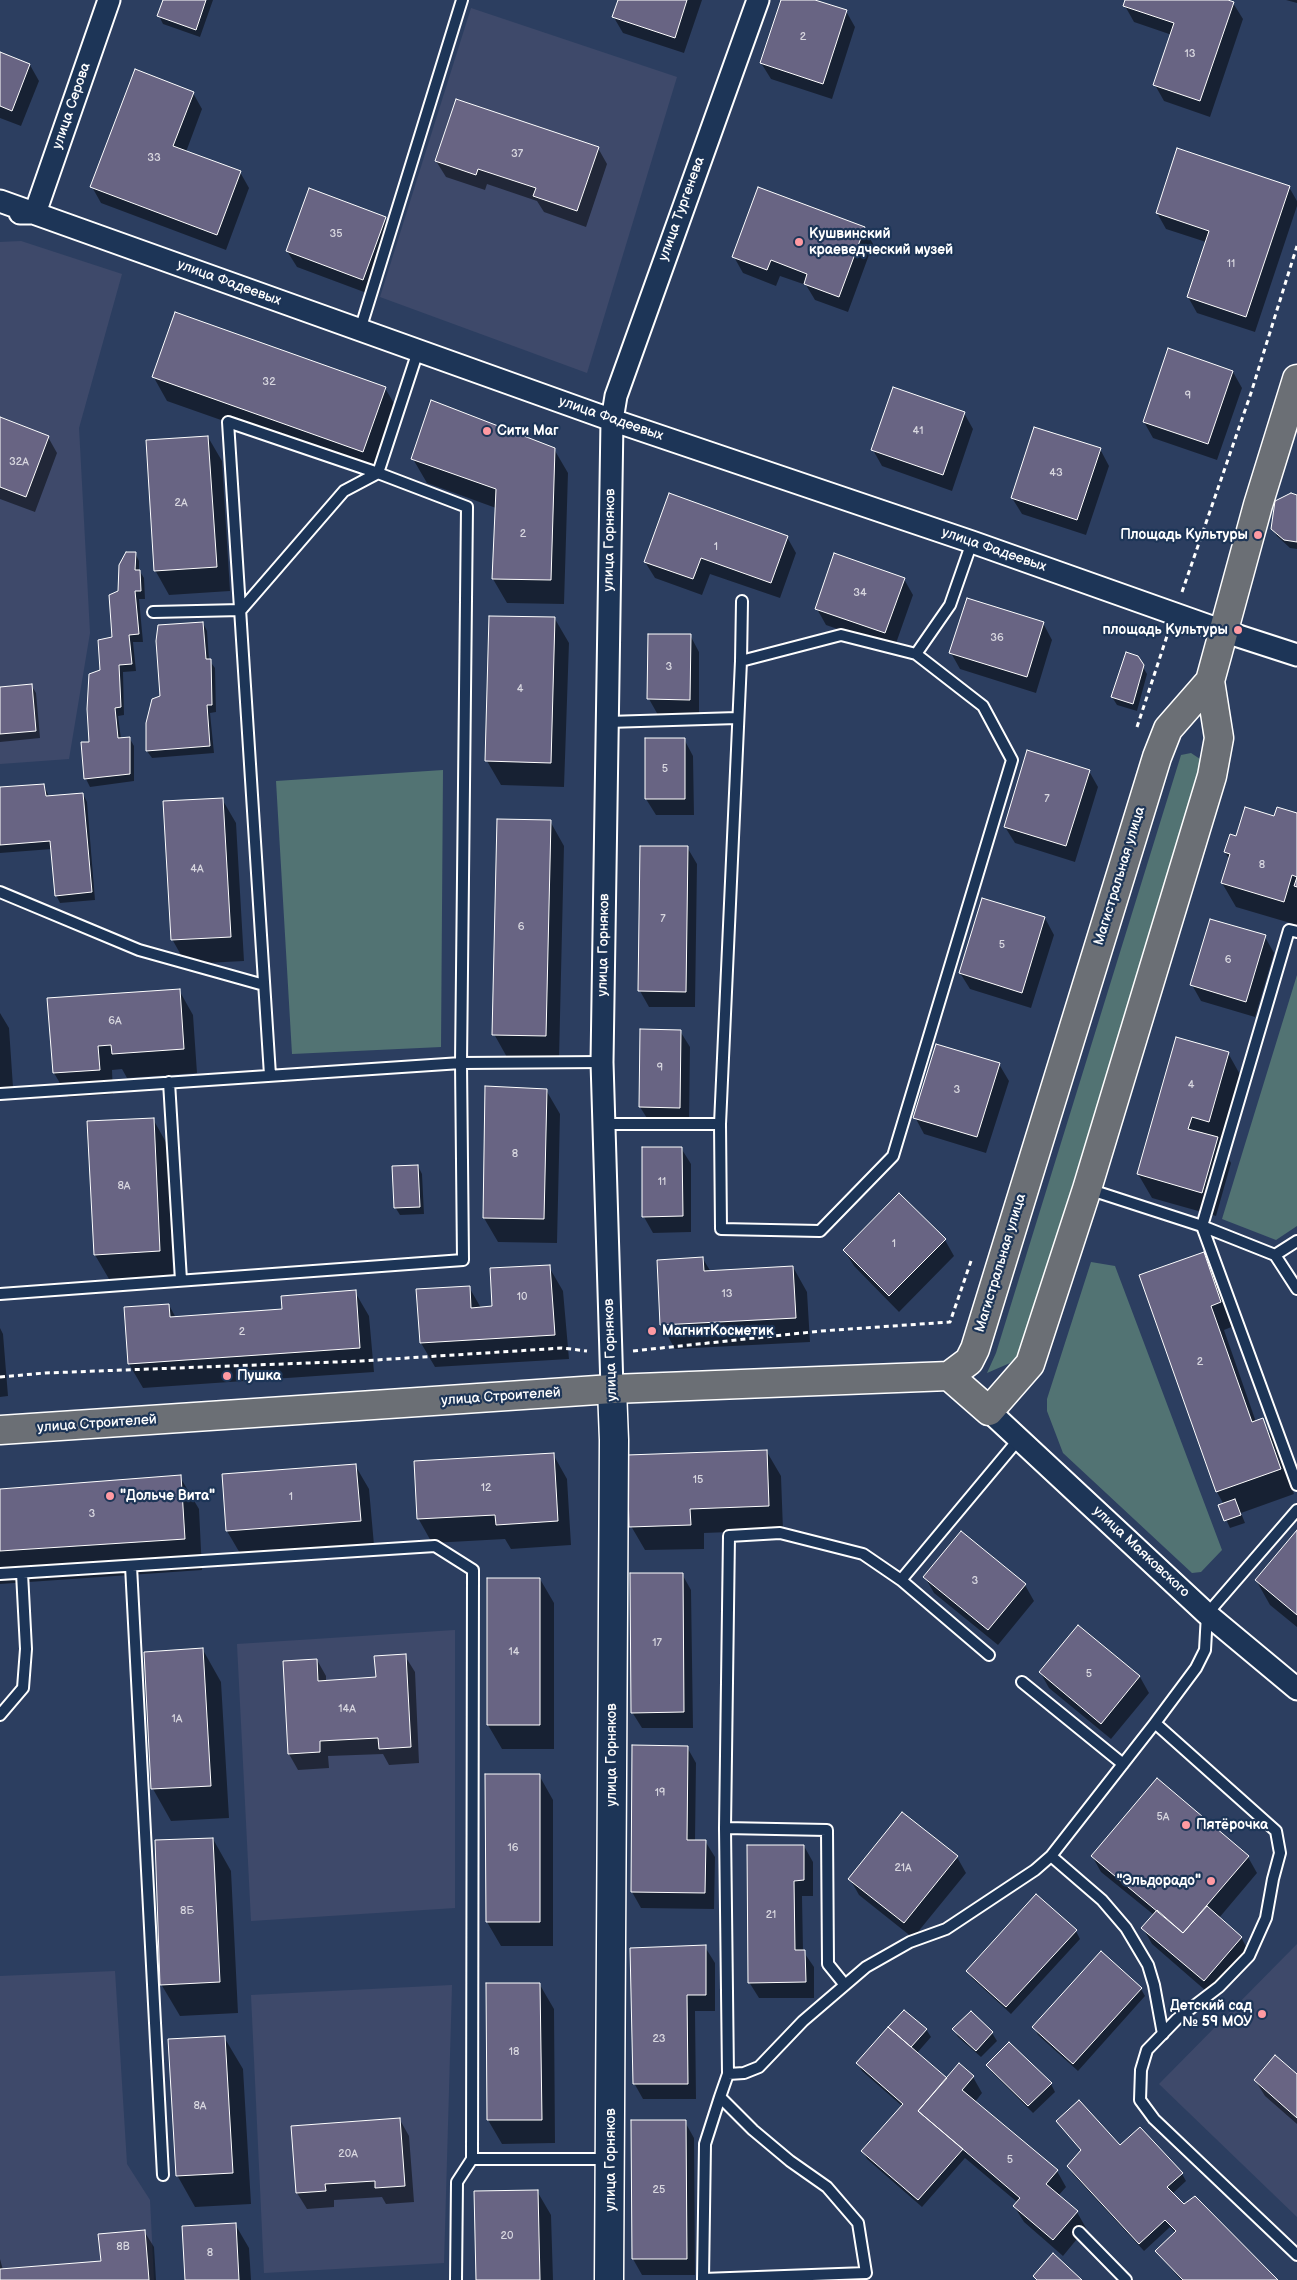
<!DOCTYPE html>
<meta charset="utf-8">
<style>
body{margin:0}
canvas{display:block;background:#2c3e60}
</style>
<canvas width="1297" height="2280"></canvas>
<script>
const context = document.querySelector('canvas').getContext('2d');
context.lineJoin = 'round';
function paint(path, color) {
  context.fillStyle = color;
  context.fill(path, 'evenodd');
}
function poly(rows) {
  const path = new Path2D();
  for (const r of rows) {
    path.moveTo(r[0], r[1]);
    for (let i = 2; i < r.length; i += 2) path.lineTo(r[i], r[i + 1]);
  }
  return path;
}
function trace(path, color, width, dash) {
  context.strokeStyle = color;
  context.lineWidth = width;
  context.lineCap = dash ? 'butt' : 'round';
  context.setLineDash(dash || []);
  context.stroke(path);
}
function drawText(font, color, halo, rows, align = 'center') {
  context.font = font + ' "Balsamiq Sans",sans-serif';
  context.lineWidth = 4.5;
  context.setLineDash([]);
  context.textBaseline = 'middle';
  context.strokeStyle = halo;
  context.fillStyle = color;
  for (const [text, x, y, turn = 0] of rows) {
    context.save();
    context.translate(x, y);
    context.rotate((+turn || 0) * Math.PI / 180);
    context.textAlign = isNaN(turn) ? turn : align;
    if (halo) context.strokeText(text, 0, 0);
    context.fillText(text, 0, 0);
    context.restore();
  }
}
paint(poly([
 [471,8,677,77,587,373,380,297],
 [21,241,122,274,79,428,90,633,69,759,0,764,0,242],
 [455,1630,455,1908,251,1921,237,1644],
 [1297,1944,1297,2217,1159,2084],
 [115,1971,127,2164,150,2200,154,2280,0,2280,0,1976],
 [452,1985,444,2263,264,2273,251,1995]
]), '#3e496a');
paint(poly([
 [1191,753,1203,761,1023,1345,1018,1355,1010,1363,987,1373,996,1353,1181,755],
 [443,770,441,1047,292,1054,276,781],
 [1297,975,1297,1226,1276,1240,1222,1219],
 [1091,1262,1115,1266,1222,1550,1201,1572,1192,1573,1063,1453,1047,1411,1047,1399]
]), '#527373');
paint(poly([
 [164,0,213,0,200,37,163,24,159,16],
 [619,0,702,0,684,53,623,33,613,16],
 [782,0,811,0,846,11,855,27,832,99,771,79,761,63],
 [1127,0,1225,0,1233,3,1243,19,1210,117,1164,101,1155,85,1172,35,1134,22,1125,6],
 [1286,0,1297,0,1297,3],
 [0,53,30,65,39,81,21,126,0,118],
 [193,93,202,109,186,152,240,172,249,188,226,250,101,203,92,187],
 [598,148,607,164,586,227,544,212,537,201,487,184,485,190,446,177,436,161],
 [1289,187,1297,201,1297,206,1255,332,1197,313,1188,297,1206,242,1166,229,1157,213],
 [385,218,394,234,372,295,297,267,287,251],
 [864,228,873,244,848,312,815,300,806,285,780,276,776,286,743,273,734,257],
 [1233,372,1242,388,1217,460,1153,438,1144,422],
 [153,376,385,388,399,412,377,475,167,401],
 [964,413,973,429,952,491,882,466,873,450],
 [0,419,48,437,57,453,35,512,0,499],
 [208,437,222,461,230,591,169,595,155,570],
 [554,449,568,473,564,604,507,603,493,579,496,508,427,483,413,459],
 [1100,449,1109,466,1086,535,1022,514,1012,498],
 [1297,496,1297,549,1290,548,1277,536,1272,528],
 [787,537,796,553,780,598,710,574,702,595,655,578,645,562],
 [135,553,139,561,139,570,144,578,145,599,139,599,143,642,133,642,136,671,123,672,124,715,118,716,121,739,130,739,134,746,134,781,90,787,86,779,82,743,90,743,102,671,113,638,119,591],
 [904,579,913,595,894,649,826,625,817,609],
 [555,619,569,643,564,787,501,785,487,761],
 [203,623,207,631,209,660,215,668,216,712,210,713,214,753,152,758,147,751,162,697],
 [1043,623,1052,640,1036,693,960,669,951,653],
 [690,635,699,652,699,715,658,715,649,699],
 [1137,657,1147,674,1137,711,1117,705,1112,697],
 [31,685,36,693,40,738,0,742,0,688],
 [684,739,693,756,694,815,656,815,646,799,646,740],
 [1089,771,1098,787,1075,862,1015,843,1005,827],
 [44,785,49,797,83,794,87,802,95,900,60,903,56,895,52,849,0,853,0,788],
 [222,799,236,823,244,961,186,964,172,939],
 [1297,814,1297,925,1236,907,1222,883,1229,859,1225,852,1237,837,1275,818],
 [550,821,564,846,559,1060,508,1059,494,1034],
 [687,847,697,864,695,1007,649,1007,640,991],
 [983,899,1045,918,1054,935,1031,1008,970,989,960,973],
 [1265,937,1274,953,1255,1017,1201,1001,1192,985],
 [179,990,193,1015,197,1073,127,1078,122,1069,112,1070,113,1094,68,1097,54,1073,49,1000],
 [0,1013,9,1028,13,1087,0,1088],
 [680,1031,690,1047,689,1123,650,1123,640,1107],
 [1228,1053,1242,1078,1221,1145,1231,1163,1216,1216,1152,1198,1138,1174],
 [999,1064,1009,1081,986,1153,924,1134,915,1117],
 [486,1087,546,1090,560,1114,557,1243,498,1242,484,1218],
 [153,1119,167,1144,173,1275,109,1279,95,1255],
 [681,1148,691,1164,691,1232,653,1233,644,1217],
 [418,1166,422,1174,424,1214,400,1215,395,1207],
 [899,1194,945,1240,954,1256,899,1312,854,1266,844,1250],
 [1203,1254,1217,1278,1234,1326,1224,1330,1256,1422,1262,1420,1276,1444,1294,1494,1241,1513,1245,1523,1230,1528,1220,1506,1224,1505,1217,1492,1141,1276],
 [703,1259,711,1272,793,1267,807,1292,810,1342,675,1349,661,1324],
 [549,1267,563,1291,569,1359,435,1367,421,1343,469,1287,481,1308,493,1307],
 [355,1292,369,1316,374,1372,143,1388,129,1364,169,1305,176,1318,284,1310],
 [0,1328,3,1334,8,1396,0,1397],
 [767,1452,781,1476,783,1530,704,1533,704,1549,645,1550,631,1526],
 [553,1454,567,1479,571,1545,511,1549,505,1539,432,1543,418,1518],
 [355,1465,369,1489,374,1545,241,1555,227,1531],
 [180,1477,199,1509,202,1570,0,1584,0,1490],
 [1297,1532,1297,1627,1270,1605,1256,1580],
 [682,1574,691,1590,693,1728,642,1728,632,1712],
 [925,1577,1025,1585,1034,1601,998,1645,934,1593],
 [540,1579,554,1603,554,1749,502,1749,488,1725],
 [1078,1626,1140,1677,1149,1693,1111,1739,1049,1688,1040,1672],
 [203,1650,221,1682,229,1818,171,1821,153,1789,145,1653],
 [405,1656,415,1672,419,1763,389,1765,383,1754,328,1756,329,1768,298,1770,289,1754,317,1660,326,1676,326,1681,377,1679],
 [687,1747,696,1763,695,1841,705,1841,715,1857,714,1909,641,1908,632,1892],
 [539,1775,553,1800,553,1946,501,1946,487,1922],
 [213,1839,231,1871,238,2013,180,2016,161,1984],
 [804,1846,813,1862,813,1896,802,1896,803,1951,814,1967,814,1998,759,1998,749,1982],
 [1092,1856,1248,1857,1257,1873,1219,1918,1241,1937,1250,1954,1213,1997,1152,1944,1143,1928,1154,1915,1101,1872],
 [957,1857,966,1873,913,1938,859,1895,850,1879],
 [1076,1931,1080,1939,1011,2014,972,1978,967,1971],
 [705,1947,715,1963,715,2011,695,2011,696,2099,643,2099,634,2083],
 [540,1985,554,2009,555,2143,502,2144,488,2120],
 [1141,1989,1145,1996,1078,2071,1038,2035,1034,2027],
 [971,2012,992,2033,997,2041,981,2057,958,2037,954,2029],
 [926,2029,931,2037,917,2053,946,2078,973,2077,982,2093,975,2102,1057,2171,1066,2187,1058,2196,1077,2212,1086,2228,1063,2256,1024,2222,1014,2206,1017,2202,965,2158,922,2207,867,2159,863,2151,902,2106,862,2071,857,2063],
 [224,2037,243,2069,251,2204,195,2207,177,2175],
 [988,2065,1051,2084,1055,2092,1033,2113,992,2072],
 [1297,2076,1297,2124,1265,2096,1255,2080],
 [400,2120,409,2136,414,2202,386,2204,382,2197,334,2200,334,2207,307,2209,297,2193,292,2127],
 [1058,2121,1182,2174,1186,2181,1172,2194,1276,2280,1181,2280,1156,2251,1176,2233,1170,2227,1144,2251,1073,2174,1069,2167,1082,2152],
 [685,2122,694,2138,695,2275,642,2275,633,2259],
 [537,2191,551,2215,553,2280,478,2280],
 [235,2224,249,2248,251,2280,186,2280],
 [144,2231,154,2247,156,2280,0,2280,0,2259,3,2270,102,2262]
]), '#0007');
const building = poly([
 [163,0,206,0,196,30,157,16,163,0],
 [618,0,687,0,675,38,612,17,618,0],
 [781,0,815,0,847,10,823,84,760,63,781,0],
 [1125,0,1228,0,1234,2,1200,101,1153,85,1174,23,1123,6,1125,0],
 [0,52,30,64,12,111,0,106,0,52],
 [135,69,194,92,173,146,241,171,217,235,90,187,135,69],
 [456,99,599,147,577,211,533,196,536,188,478,169,476,175,435,161,456,99],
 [1177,148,1290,186,1246,317,1187,297,1209,231,1156,213,1177,148],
 [758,187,865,227,839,297,804,284,807,274,771,260,767,270,732,257,758,187],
 [309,188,386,217,363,280,286,251,309,188],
 [175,312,386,387,363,452,152,377,175,312],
 [1168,348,1233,371,1208,444,1143,422,1168,348],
 [893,387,965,412,943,475,871,450,893,387],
 [431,400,555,448,551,580,492,579,496,489,411,459,431,400],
 [0,417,49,436,26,497,0,487,0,417],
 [1034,427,1101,448,1077,520,1011,498,1034,427],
 [208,436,217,567,154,571,146,440,208,436],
 [669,493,788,536,771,583,701,558,693,579,644,562,669,493],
 [1291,493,1297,495,1297,542,1284,540,1271,529,1275,501,1291,493],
 [126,552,136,552,135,570,140,570,141,591,135,591,139,634,129,635,132,664,119,665,121,707,115,708,118,738,130,737,130,774,84,779,81,742,89,742,87,709,89,674,100,670,98,640,112,637,109,595,118,591,119,565,126,552],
 [834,553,905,578,885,633,815,609,834,553],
 [967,598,1044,622,1027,677,949,653,967,598],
 [489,616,555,617,551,763,485,761,489,616],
 [203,622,206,659,211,659,212,705,207,705,210,746,146,751,146,723,152,699,160,696,156,641,158,625,203,622],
 [648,634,691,634,690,700,647,699,648,634],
 [1126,652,1138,656,1144,665,1133,704,1111,697,1126,652],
 [32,684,36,731,0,734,0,687,32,684],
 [645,738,685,738,685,799,645,799,645,738],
 [1027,750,1090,770,1066,846,1004,827,1027,750],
 [44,784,46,796,83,793,92,892,55,896,50,841,0,845,0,787,44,784],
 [223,798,231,937,171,940,163,801,223,798],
 [1245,807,1274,816,1277,807,1297,813,1297,887,1294,886,1297,877,1292,875,1284,902,1221,883,1230,854,1224,852,1230,834,1236,836,1245,807],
 [497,819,551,820,546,1036,492,1035,497,819],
 [640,846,688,846,686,992,638,991,640,846],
 [982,898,1045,917,1022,993,959,973,982,898],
 [1210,919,1266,935,1246,1002,1190,985,1210,919],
 [180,989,184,1049,112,1054,111,1045,98,1046,100,1070,53,1073,47,998,180,989],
 [640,1029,681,1030,680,1108,639,1107,640,1029],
 [1176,1037,1229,1052,1209,1122,1192,1117,1188,1129,1218,1137,1202,1193,1137,1174,1176,1037],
 [936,1044,1000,1063,977,1137,913,1118,936,1044],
 [485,1086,547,1089,544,1219,483,1218,485,1086],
 [154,1118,160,1251,94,1255,87,1121,154,1118],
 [642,1147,682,1147,683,1216,642,1217,642,1147],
 [418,1165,420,1207,394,1208,392,1166,418,1165],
 [899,1193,946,1239,889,1296,843,1250,899,1193],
 [1204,1252,1221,1302,1211,1306,1252,1422,1263,1418,1281,1469,1216,1492,1139,1275,1204,1252],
 [703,1257,704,1271,793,1266,796,1318,660,1325,657,1260,703,1257],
 [550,1265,555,1335,420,1343,416,1289,470,1286,471,1308,492,1306,490,1268,550,1265],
 [356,1290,360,1348,128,1364,124,1307,169,1304,170,1317,282,1309,281,1296,356,1290],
 [767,1450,769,1506,690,1509,691,1525,629,1527,627,1455,767,1450],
 [554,1453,558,1521,496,1525,495,1515,417,1519,414,1461,554,1453],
 [356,1464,361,1521,226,1531,222,1474,356,1464],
 [181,1475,185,1539,0,1551,0,1489,181,1475],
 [1235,1499,1241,1515,1224,1521,1218,1505,1235,1499],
 [1297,1530,1297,1615,1255,1580,1297,1530],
 [961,1531,1026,1584,988,1630,923,1577,961,1531],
 [630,1573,683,1573,684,1712,631,1713,630,1573],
 [487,1578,540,1578,540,1725,487,1725,487,1578],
 [1078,1625,1140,1676,1101,1724,1039,1672,1078,1625],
 [203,1648,211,1786,151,1789,144,1652,203,1648],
 [406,1654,411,1747,379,1749,378,1738,320,1741,320,1752,288,1754,283,1661,317,1659,318,1681,376,1677,374,1656,406,1654],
 [632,1745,688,1746,687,1840,706,1840,705,1893,631,1892,632,1745],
 [485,1774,540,1774,540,1922,486,1922,485,1774],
 [1157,1778,1249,1856,1183,1933,1091,1856,1157,1778],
 [902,1812,958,1856,904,1923,848,1879,902,1812],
 [213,1838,220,1982,160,1985,155,1840,213,1838],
 [747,1845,804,1845,804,1880,794,1881,795,1950,805,1950,806,1982,748,1983,747,1845],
 [1036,1894,1077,1930,1006,2007,966,1971,1036,1894],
 [1207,1906,1242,1937,1204,1981,1141,1928,1157,1910,1183,1933,1207,1906],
 [706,1945,706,1995,687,1995,688,2084,633,2084,630,1948,706,1945],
 [1101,1951,1142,1988,1073,2064,1032,2027,1101,1951],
 [486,1983,540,1983,542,2120,487,2120,486,1983],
 [904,2010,927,2029,911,2047,888,2027,904,2010],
 [971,2011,993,2032,976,2051,952,2029,971,2011],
 [888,2027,947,2078,918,2111,963,2149,918,2200,861,2151,903,2104,856,2063,888,2027],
 [225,2036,233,2173,176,2176,168,2039,225,2036],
 [1009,2042,1052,2083,1028,2106,986,2065,1009,2042],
 [1275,2055,1297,2074,1297,2118,1254,2080,1275,2055],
 [959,2063,974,2076,962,2090,1058,2170,1046,2184,1078,2211,1053,2240,1013,2206,1020,2198,918,2111,959,2063],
 [1079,2100,1120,2145,1140,2127,1183,2173,1167,2187,1184,2204,1195,2196,1278,2280,1183,2280,1155,2251,1176,2231,1165,2220,1139,2244,1067,2166,1081,2150,1056,2121,1079,2100],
 [400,2118,405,2186,375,2188,375,2181,325,2184,326,2191,296,2193,291,2126,400,2118],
 [631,2120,686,2120,687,2259,632,2259,631,2120],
 [538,2190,540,2280,476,2280,474,2191,538,2190],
 [236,2223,239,2280,185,2280,182,2226,236,2223],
 [145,2230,149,2280,0,2280,0,2269,101,2261,98,2234,145,2230],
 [1053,2253,1082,2280,1037,2280,1033,2276,1053,2253]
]);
paint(building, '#686483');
trace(building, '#fff', 1);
const lane = poly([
 [360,330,462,0],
 [153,612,241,610,344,491,378,473],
 [916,654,950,605,972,542],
 [741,661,742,601],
 [608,722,737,718],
 [0,892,139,950,264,985],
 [1297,932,1289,930,1202,1226,1297,1485],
 [270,1075,228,422,378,473],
 [169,1082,181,1280],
 [0,1094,461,1063,602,1062],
 [606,1124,720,1124,721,1229,820,1231,893,1156,1012,760,983,706,916,654,841,635,741,661,720,1124],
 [1088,1189,1202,1226,1275,1255],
 [1297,1241,1275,1255,1297,1289],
 [0,1294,463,1260,461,1063,467,507,378,473,418,351],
 [1297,1510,1207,1614,1205,1650,1196,1668,1155,1723,1276,1831,1280,1853,1273,1879,1266,1918,1249,1956,1219,1987,1177,2019,1147,2050,1141,2070,1140,2100,1154,2119,1297,2255],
 [131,1566,163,2175],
 [0,1574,435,1546,473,1570,472,2159,608,2159],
 [989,1655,901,1580,1018,1440],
 [1022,1682,1123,1764],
 [0,1715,23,1688,26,1649,22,1573],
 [725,1828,827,1830,828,1964,845,1985],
 [1051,1856,1102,1900,1126,1928,1148,1965,1154,1985,1163,2034],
 [728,2074,744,2073,759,2067,803,2021,866,1967,910,1942,946,1929,1035,1870,1051,1856,1155,1723],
 [720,2097,753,2130,790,2161,827,2187,858,2223,866,2273,703,2279,705,2144,720,2097,728,2074,725,1828,729,1536,780,1533,863,1554,901,1580],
 [1079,2232,1126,2280],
 [456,2280,457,2182,472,2159]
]);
const street = poly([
 [0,201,612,420,972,542,1223,631,1297,655],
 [20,213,35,213,109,0],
 [612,1389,602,1062,612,420,616,396,758,0],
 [989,1411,1207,1614,1297,1689]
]);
const secondary = poly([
 [609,2280,614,1440,612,1389]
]);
const primary = poly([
 [949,1376,969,1361,975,1349,1157,757,1168,729,1210,681,1258,505,1297,379],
 [0,1430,612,1389,949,1376,989,1411,1030,1364,1087,1189,1212,776,1219,738,1210,681]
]);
trace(lane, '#fff', 14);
trace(street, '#fff', 25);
trace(secondary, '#fff', 31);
trace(primary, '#fff', 31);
trace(poly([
 [1182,592,1251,393,1297,246],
 [1137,727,1167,636],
 [633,1351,821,1331,950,1322,971,1261],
 [0,1377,45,1373,361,1361,562,1348,587,1351]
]), '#fff', 3, [5, 4]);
trace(lane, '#1d3557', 10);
trace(street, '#1d3557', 21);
trace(secondary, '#1d3557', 28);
trace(primary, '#6b6f75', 28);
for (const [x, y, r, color] of [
 [799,242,5,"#ff9aa2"],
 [487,431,5,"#ff9aa2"],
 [1258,535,5,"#ff9aa2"],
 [1238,630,5,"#ff9aa2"],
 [652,1331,5,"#ff9aa2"],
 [227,1376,5,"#ff9aa2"],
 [110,1496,5,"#ff9aa2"],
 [1186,1825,5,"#ff9aa2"],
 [1211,1881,5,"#ff9aa2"],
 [1262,2014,5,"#ff9aa2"]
]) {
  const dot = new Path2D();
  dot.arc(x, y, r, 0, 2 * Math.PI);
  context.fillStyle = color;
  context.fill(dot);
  trace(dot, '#1d3557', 2);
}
drawText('11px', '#d9d8e0', null, [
 ["2",803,37],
 ["13",1190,54],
 ["37",517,154],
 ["33",154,158],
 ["35",336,234],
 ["11",1231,264],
 ["32",269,382],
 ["9",1188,396],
 ["41",918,431],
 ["32А",19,462],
 ["43",1056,473],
 ["2А",181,503],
 ["2",523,534],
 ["1",716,547],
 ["34",860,593],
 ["36",997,638],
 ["3",669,667],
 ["4",520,689],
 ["5",665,769],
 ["7",1047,799],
 ["8",1262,865],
 ["4А",197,869],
 ["7",663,919],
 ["6",521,927],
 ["5",1002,945],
 ["6",1228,960],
 ["6А",115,1021],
 ["9",660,1068],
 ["4",1191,1085],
 ["3",957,1090],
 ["8",515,1154],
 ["11",662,1182],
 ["8А",124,1186],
 ["1",894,1244],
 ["13",727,1294],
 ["10",522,1297],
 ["2",242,1332],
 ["2",1200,1362],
 ["15",698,1480],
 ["12",486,1488],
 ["1",291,1497],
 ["3",92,1514],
 ["3",975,1581],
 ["17",657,1643],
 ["14",514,1652],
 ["5",1089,1674],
 ["14А",347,1709],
 ["1А",177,1719],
 ["19",660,1793],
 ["5А",1163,1817],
 ["16",513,1848],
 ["21А",903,1868],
 ["8Б",187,1911],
 ["21",771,1915],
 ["23",659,2039],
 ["18",514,2052],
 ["8А",200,2106],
 ["20А",348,2154],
 ["5",1010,2160],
 ["25",659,2190],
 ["20",507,2236],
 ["8В",123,2247],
 ["8",210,2253]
]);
drawText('14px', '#fff', '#1d3557', [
 ["улица Серова",72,106,-71],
 ["улица Тургенева",682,209,-70],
 ["улица Фадеевых",229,283,20],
 ["улица Фадеевых",611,419,19],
 ["улица Горняков",610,540,-89],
 ["улица Фадеевых",994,550,19],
 ["Магистральная улица",1120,876,-73],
 ["улица Горняков",604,945,-89],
 ["Магистральная улица",1001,1263,-73],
 ["улица Горняков",611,1350,-92],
 ["улица Строителей",501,1397,-4],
 ["улица Строителей",97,1424,-4],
 ["улица Маяковского",1141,1552,43],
 ["улица Горняков",612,1755,-90],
 ["улица Горняков",611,2160,-90]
]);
drawText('bold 14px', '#fff', '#1d3557', [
 ["Кушвинский",809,234],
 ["краеведческий музей",809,250],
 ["Сити Маг",497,431],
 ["Площадь Культуры",1248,535,"right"],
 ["площадь Культуры",1228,630,"right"],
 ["МагнитКосметик",662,1331],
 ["Пушка",237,1376],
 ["\"Дольче Вита\"",120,1496],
 ["Пятёрочка",1196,1825],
 ["\"Эльдорадо\"",1201,1881,"right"],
 ["Детский сад",1252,2006,"right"],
 ["№ 59 МОУ",1252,2022,"right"]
], 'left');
</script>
